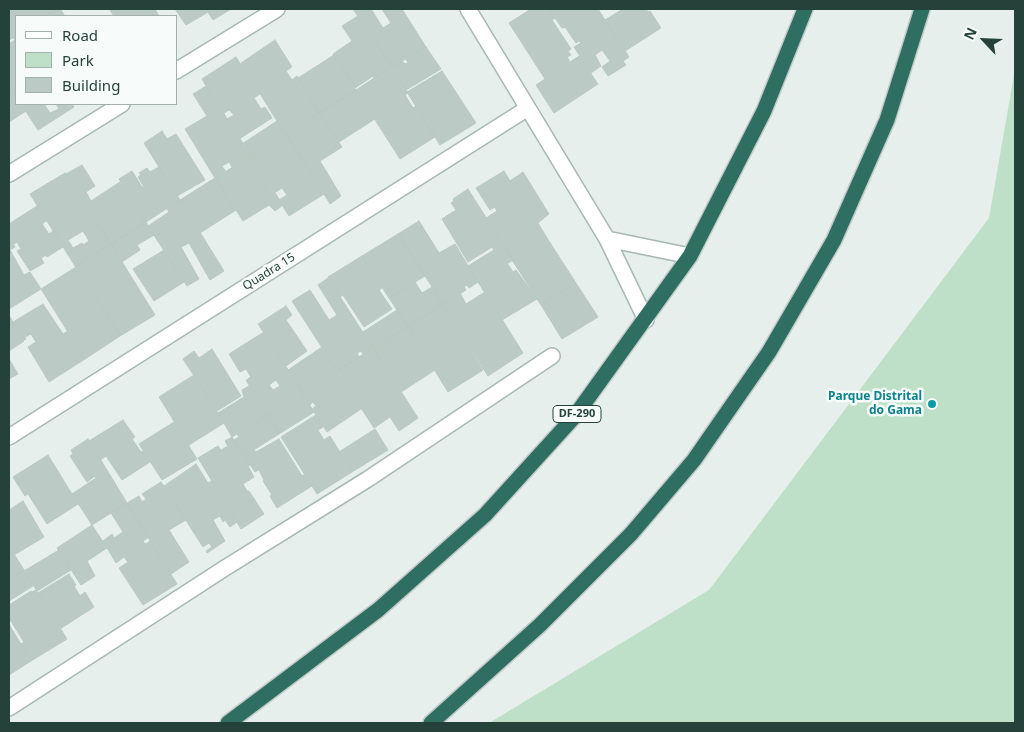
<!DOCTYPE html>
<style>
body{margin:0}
#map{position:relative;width:1024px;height:732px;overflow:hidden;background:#e6efeb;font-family:"Noto Sans",sans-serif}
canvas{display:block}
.frame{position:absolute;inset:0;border:10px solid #24423a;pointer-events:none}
.legend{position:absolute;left:15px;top:15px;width:162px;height:90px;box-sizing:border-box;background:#f7fbf9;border:1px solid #a3b1ad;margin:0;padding:6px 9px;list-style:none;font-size:15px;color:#24423a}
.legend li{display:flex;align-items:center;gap:10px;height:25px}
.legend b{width:25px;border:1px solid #a3b1ad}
.north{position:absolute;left:959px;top:15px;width:50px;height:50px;-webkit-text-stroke:4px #f7fbf9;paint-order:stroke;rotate:295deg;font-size:14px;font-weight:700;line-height:20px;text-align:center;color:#24423a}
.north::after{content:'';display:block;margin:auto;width:18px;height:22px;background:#24423a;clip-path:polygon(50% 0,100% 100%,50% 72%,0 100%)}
</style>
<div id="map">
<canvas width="1024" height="732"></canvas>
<div class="frame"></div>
<ul class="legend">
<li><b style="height:6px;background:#fff"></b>Road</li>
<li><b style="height:14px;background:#bfe0c8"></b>Park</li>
<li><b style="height:14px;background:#bbcac4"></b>Building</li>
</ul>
<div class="north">N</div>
</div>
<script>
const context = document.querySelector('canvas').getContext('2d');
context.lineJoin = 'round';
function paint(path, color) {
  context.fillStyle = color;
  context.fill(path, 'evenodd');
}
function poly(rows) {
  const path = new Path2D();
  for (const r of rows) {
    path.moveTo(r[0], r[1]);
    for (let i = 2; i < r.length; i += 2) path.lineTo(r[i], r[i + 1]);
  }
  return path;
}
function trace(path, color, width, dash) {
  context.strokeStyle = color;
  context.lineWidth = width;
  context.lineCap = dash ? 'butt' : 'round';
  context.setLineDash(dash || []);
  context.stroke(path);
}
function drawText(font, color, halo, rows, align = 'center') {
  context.font = font + ' "Noto Sans",sans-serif';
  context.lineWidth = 5;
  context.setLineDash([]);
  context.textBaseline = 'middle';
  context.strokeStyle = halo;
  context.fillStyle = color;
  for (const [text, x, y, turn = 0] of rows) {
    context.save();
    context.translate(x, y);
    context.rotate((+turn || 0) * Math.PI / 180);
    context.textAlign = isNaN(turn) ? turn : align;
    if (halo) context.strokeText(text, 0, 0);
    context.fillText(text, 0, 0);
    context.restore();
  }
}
paint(poly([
 [1015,69,1015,723,489,723,709,590,989,218]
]), '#bfe0c8');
const building = poly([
 [11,9,57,9,45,16,16,17,11,9],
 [57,9,60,9,65,16,45,16,57,9],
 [109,9,155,9,159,16,114,16,109,9],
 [175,9,206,9,208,12,186,25,175,9],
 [206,9,231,9,213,20,206,9],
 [353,9,371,9,383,28,391,23,382,9,402,9,426,47,392,67,353,9],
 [531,9,549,9,555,18,552,20,571,49,568,51,571,55,567,57,570,62,579,56,598,84,554,113,536,85,545,79,509,23,531,9],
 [549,9,598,9,629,57,623,61,626,65,608,76,602,67,610,61,602,50,595,55,601,66,591,73,574,47,581,43,579,41,576,43,565,27,562,28,549,9],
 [623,9,646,9,648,12,650,11,661,28,625,51,605,20,623,9],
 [12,10,16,17,16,36,9,40,9,12,12,10],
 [358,16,392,67,374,78,373,76,355,88,333,54,352,41,342,26,358,16],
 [16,36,16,96,9,84,9,44,15,40,13,38,16,36],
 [275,40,292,67,286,71,292,80,297,76,319,113,285,134,241,63,275,40],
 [426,47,441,69,406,90,392,67,402,61,405,64,408,63,406,59,426,47],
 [334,55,356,90,319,113,298,78,334,55],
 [236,57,260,94,254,98,261,109,265,107,272,118,239,139,227,119,234,115,229,110,223,114,202,79,236,57],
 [391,67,408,93,405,95,413,108,416,106,435,137,400,159,356,90,391,67],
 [442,71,476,123,440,145,407,92,442,71],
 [9,84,16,96,16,104,21,104,26,111,9,122,9,84],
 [206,86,251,156,232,167,229,162,222,166,226,172,215,178,185,129,207,116,193,94,206,86],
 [356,90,375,119,339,142,319,113,356,90],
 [21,104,44,104,50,113,59,109,56,104,72,104,74,107,38,130,21,104],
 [319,113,342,147,320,161,341,196,330,204,286,133,319,113],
 [277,121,285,134,251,156,242,144,277,121],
 [162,131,167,139,176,134,205,180,177,196,144,143,162,131],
 [286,133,324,194,289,216,279,200,287,195,282,188,274,193,251,156,286,133],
 [251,156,283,205,275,211,269,205,243,221,215,178,251,156],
 [82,165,95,186,86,192,91,201,120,182,146,222,111,244,66,174,82,165],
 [159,167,180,200,146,222,119,179,132,171,142,187,144,187,138,177,141,175,139,173,147,168,150,172,159,167],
 [504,171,510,181,523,172,549,214,538,223,547,238,513,260,486,218,497,211,495,207,490,210,476,188,504,171],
 [65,173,111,244,75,266,30,194,65,173],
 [83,231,89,241,83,245,82,243,73,248,68,240,83,231],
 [215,178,236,210,200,233,180,200,215,178],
 [468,189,513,260,478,282,468,266,494,250,492,247,468,262,442,219,456,210,451,203,454,201,453,199,468,189],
 [180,200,224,271,210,280,189,243,181,247,199,279,187,286,148,226,169,212,167,209,180,200],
 [37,206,46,221,42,224,49,234,53,231,63,247,47,257,46,255,41,258,44,263,30,271,17,251,21,249,17,242,13,245,9,237,9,224,37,206],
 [419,221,439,253,455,244,478,282,469,288,467,285,464,287,466,290,443,304,398,234,419,221],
 [146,222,154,235,137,245,140,250,122,262,111,244,146,222],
 [398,234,425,276,389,298,362,256,398,234],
 [9,237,15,247,10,250,24,275,30,272,41,289,9,309,9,237],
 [547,238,574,280,570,282,573,285,541,305,512,260,547,238],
 [111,244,155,315,120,336,75,266,111,244],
 [164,250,184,282,154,301,133,269,164,250],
 [362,256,382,288,379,290,392,309,364,327,343,295,340,297,328,277,362,256],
 [507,263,513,272,516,270,537,299,502,320,478,282,507,263],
 [76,267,120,336,85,359,41,289,76,267],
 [328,278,373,348,363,354,361,351,357,353,359,357,337,371,292,301,310,290,329,320,337,315,318,285,328,278],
 [574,280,598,317,562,339,541,305,573,285,570,282,574,280],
 [415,282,422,293,432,287,443,304,408,327,389,298,415,282],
 [485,292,523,353,488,376,443,304,460,293,466,304,485,292],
 [43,304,63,334,68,331,85,359,49,382,28,347,36,342,31,334,25,337,26,339,24,340,13,322,43,304],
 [443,304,483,370,448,392,408,327,443,304],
 [286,306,292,315,286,320,307,351,286,366,258,324,286,306],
 [397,310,408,327,373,348,363,332,397,310],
 [9,315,24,341,9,351,9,315],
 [408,327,435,370,401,392,373,348,408,327],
 [264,332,303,393,267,415,246,380,251,377,246,369,240,372,229,354,264,332],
 [276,380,280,386,273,390,269,385,276,380],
 [322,347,337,371,303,393,288,370,322,347],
 [373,348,418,418,399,431,390,417,374,428,337,371,373,348],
 [212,349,241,396,217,411,183,359,194,351,199,358,212,349],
 [9,359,18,374,9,379,9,359],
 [336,371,361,409,327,432,312,409,316,406,313,402,310,405,302,393,336,371],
 [194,375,224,423,189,445,159,397,194,375],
 [249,386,267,415,232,437,218,413,244,397,242,390,249,386],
 [302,393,314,412,279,434,267,415,302,393],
 [267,415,279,434,244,456,234,440,239,437,237,434,267,415],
 [316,415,323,427,318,430,324,440,330,436,352,472,317,494,281,437,316,415],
 [123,420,135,437,132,439,141,452,143,451,150,462,122,480,106,456,100,460,89,441,123,420],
 [174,422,197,459,162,480,139,444,174,422],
 [375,429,388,450,352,472,339,452,375,429],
 [232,437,250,465,248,466,254,477,243,484,247,491,249,491,264,514,241,529,198,458,218,446,221,450,228,446,225,441,232,437],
 [88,439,127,503,92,525,72,494,96,478,95,476,87,482,70,456,73,454,71,450,88,439],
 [279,439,302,476,305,474,312,486,277,508,270,496,272,495,263,481,264,480,259,470,255,472,244,456,254,450,256,452,279,439],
 [48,455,78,504,47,524,28,494,25,496,13,477,48,455],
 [196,464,208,483,212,481,237,522,230,527,225,520,223,522,220,516,213,520,225,541,207,553,206,551,212,547,209,543,203,547,164,486,196,464],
 [161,482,186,520,169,530,189,562,171,574,127,503,139,496,142,502,146,499,142,494,161,482],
 [23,501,44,537,14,555,9,546,9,510,23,501],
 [127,503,177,584,143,605,119,568,128,562,124,557,116,563,103,541,112,534,114,538,123,532,111,513,127,503],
 [149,537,151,541,145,544,143,541,149,537],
 [92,525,107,548,87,561,95,576,81,585,57,548,92,525],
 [9,546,24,570,9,579,9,546],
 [59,550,71,570,37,591,24,571,59,550],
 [24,570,33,586,9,601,9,579,24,570],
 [69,574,76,585,74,586,80,596,85,592,94,607,60,629,38,593,69,574],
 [36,590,67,639,31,661,21,644,24,642,9,618,9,605,31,591,32,592,36,590],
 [10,626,31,661,9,675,9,627,10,626]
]);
paint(building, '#bbcac4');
trace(building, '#b8c9c2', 1);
const street = poly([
 [468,9,607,239,646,320],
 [176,71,277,9],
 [9,174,122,104],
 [607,239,690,256],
 [9,437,528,108],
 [9,708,225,568,368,479,552,356]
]);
const highway = poly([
 [228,723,378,610,485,515,575,416,690,256,764,111,805,9],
 [431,723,540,625,631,534,694,460,769,352,834,240,887,120,922,9]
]);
trace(street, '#a8b8b2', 18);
trace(highway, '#c2cac8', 18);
trace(street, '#fff', 15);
trace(highway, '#2f6f62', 15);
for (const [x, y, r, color] of [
 [932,404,5,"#0f9aa8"]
]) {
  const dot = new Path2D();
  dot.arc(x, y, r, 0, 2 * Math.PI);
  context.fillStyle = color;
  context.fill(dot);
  trace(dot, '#f7fbf9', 2);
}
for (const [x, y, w] of [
 [577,414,48]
]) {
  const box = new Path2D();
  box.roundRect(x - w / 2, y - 8.5, w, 17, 4);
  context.fillStyle = '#f7fbf9';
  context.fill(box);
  trace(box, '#24423a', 1);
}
drawText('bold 11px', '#24423a', null, [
 ["DF-290",577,414]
]);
drawText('12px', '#24423a', '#f7fbf9', [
 ["Quadra 15",269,272,-32]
]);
drawText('bold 12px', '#0d838f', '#f7fbf9', [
 ["Parque Distrital",922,397],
 ["do Gama",922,411]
], 'right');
</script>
